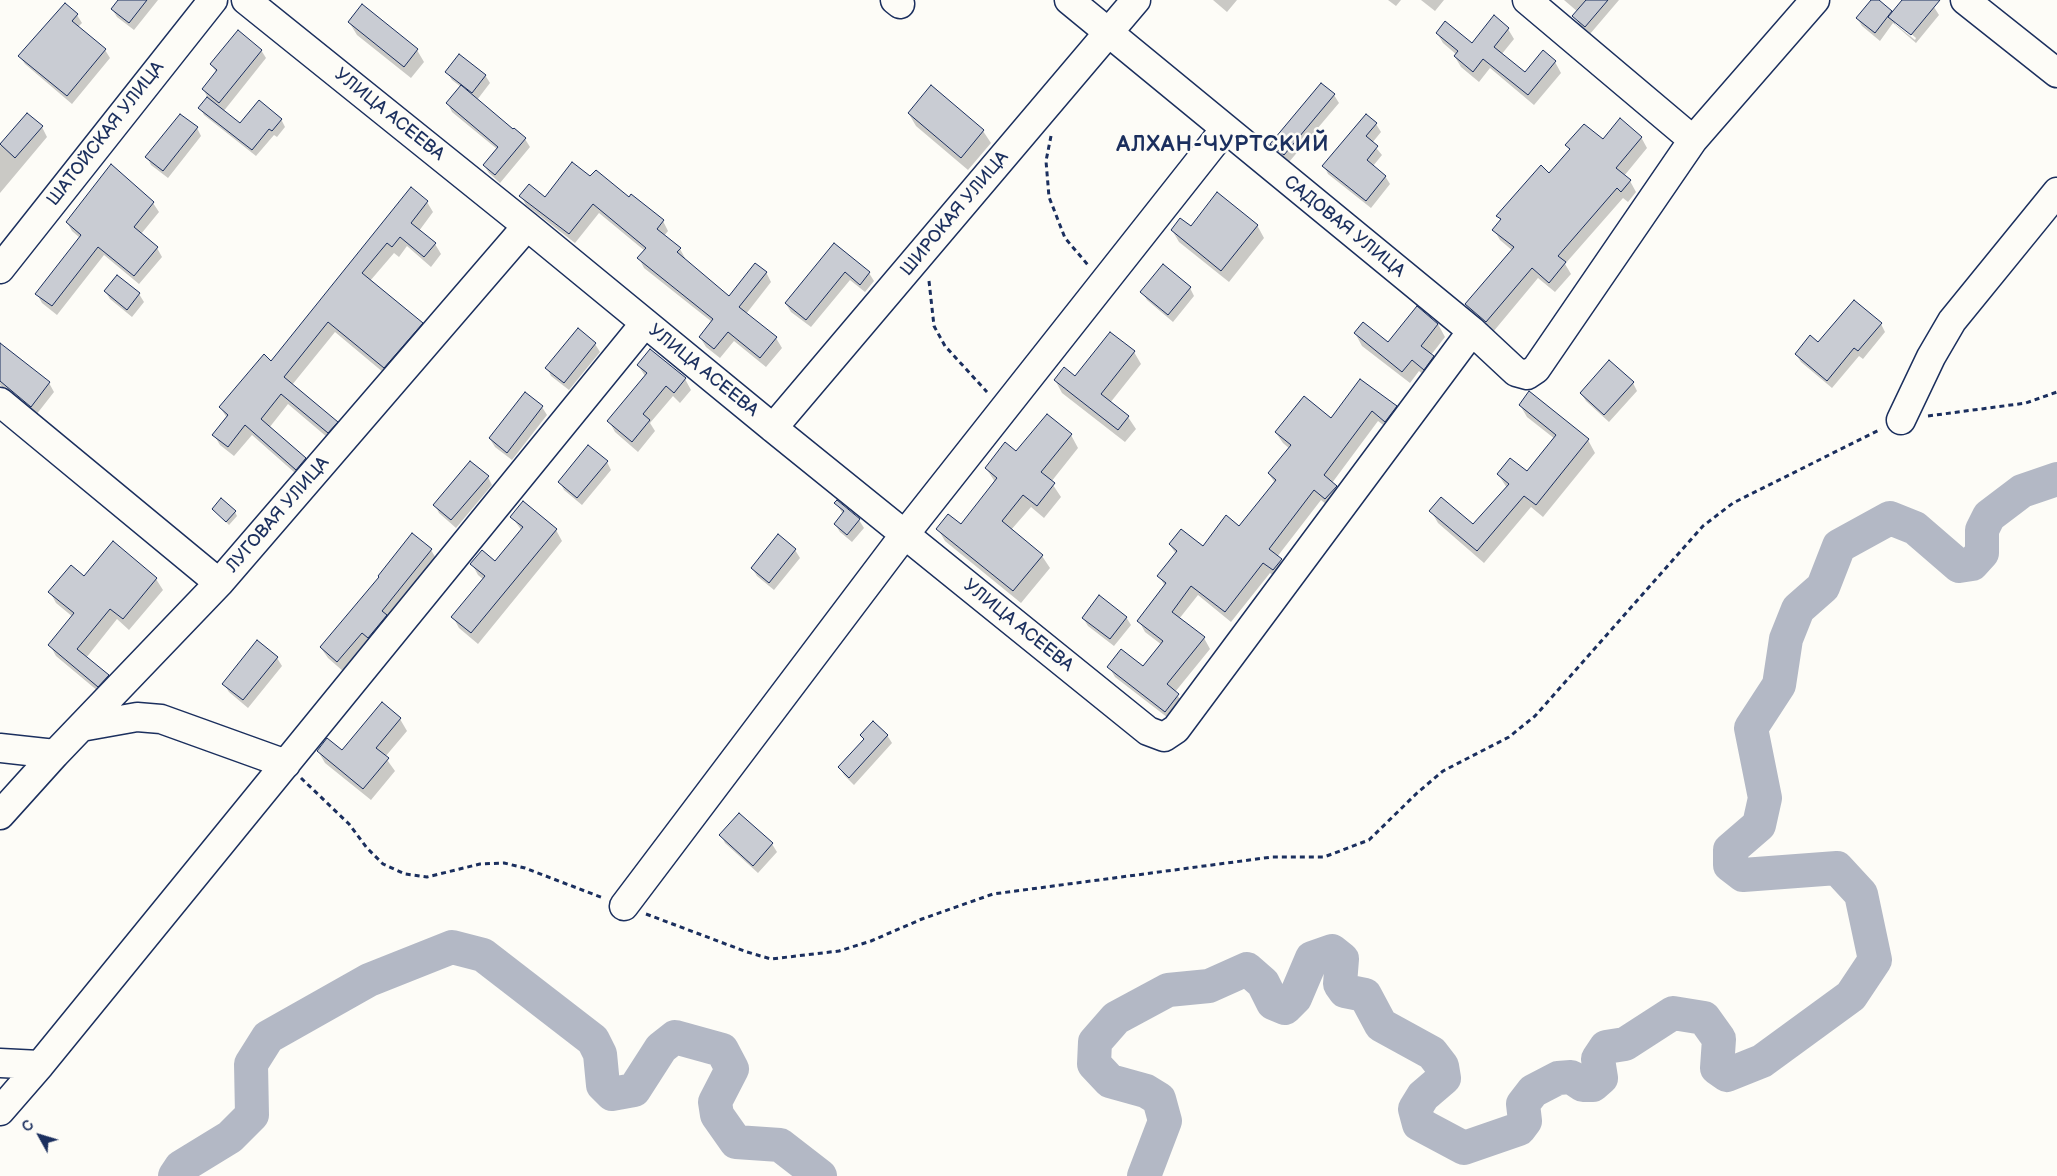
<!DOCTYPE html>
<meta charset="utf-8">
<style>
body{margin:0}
#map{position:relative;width:2057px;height:1176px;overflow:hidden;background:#fdfcf7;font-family:"Balsamiq Sans",sans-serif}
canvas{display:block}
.north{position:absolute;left:15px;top:1111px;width:50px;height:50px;-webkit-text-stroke:4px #fdfcf7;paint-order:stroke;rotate:309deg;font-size:14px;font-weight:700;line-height:20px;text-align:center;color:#1b2f5e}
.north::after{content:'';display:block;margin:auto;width:18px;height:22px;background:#1b2f5e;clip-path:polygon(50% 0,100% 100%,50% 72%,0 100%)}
</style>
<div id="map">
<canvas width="2057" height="1176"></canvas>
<div class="north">С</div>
</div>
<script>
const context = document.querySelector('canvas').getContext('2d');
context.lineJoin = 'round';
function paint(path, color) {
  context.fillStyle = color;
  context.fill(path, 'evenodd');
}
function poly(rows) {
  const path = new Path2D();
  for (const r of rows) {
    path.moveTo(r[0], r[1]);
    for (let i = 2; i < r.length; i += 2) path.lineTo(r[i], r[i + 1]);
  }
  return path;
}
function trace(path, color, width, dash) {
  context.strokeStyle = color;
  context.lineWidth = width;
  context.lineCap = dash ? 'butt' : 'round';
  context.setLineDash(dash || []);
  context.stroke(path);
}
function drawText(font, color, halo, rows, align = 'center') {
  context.font = font + ' "Balsamiq Sans",sans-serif';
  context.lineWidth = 5;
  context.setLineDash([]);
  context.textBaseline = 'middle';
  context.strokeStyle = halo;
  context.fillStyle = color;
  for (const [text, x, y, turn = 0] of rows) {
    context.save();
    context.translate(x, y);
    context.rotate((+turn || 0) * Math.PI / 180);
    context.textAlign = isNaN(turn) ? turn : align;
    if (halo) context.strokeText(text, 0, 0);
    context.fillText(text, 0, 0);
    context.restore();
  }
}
paint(poly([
 [120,0,158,0,134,30,117,17,112,9],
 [1213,0,1237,0,1227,12],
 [1388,0,1401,0,1396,6],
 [1421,0,1444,0,1435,11],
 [1564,0,1619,0,1590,34,1579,24,1574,16,1578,12],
 [1872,0,1876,0,1892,14,1904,0,1926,0,1934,7,1939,15,1916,43,1893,23,1880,41,1862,26,1857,18],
 [1895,20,1916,38,1915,40,1895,24],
 [77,15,82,23,78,27,105,50,110,58,72,104,25,64,20,57],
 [349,22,417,50,424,62,411,78,357,35],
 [1508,29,1514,39,1501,55,1525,74,1555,62,1561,73,1534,105,1490,68,1479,82,1461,67,1455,57,1457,55,1443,43,1437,33,1472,45],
 [261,50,266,58,223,112,240,125,281,119,285,127,277,137,274,135,256,156,204,115,200,108,208,98,203,89,216,72,211,64],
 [447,72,485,75,490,83,477,100,525,139,530,147,500,183,489,173,484,165,497,149,452,112,448,104,461,87,452,80],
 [1322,84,1334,95,1339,103,1289,162,1277,152,1272,144],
 [931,87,983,131,991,143,968,170,916,126,909,114],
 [27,115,42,127,47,137,0,193,0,146],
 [1376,124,1381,132,1372,143,1382,155,1373,166,1385,176,1390,184,1371,208,1328,174,1324,166],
 [197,128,201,136,168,178,151,165,147,157],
 [1641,137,1647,148,1624,176,1630,181,1636,192,1628,202,1623,198,1565,264,1571,274,1555,292,1538,278,1493,332,1472,315,1466,304,1513,251,1500,240,1494,230,1501,221,1498,216,1550,175,1570,151,1567,146],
 [112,166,153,203,159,212,141,234,157,248,162,257,139,284,104,255,57,315,42,303,37,294,80,238,72,231,67,222],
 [590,178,629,198,663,221,668,231,664,236,680,249,685,258,684,260,729,298,766,272,771,282,746,314,776,338,782,348,766,367,734,341,720,358,706,347,700,337,712,322,644,268,639,258,645,251,599,213,575,243,526,205,521,196,545,199],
 [411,189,427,202,433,212,419,231,435,244,441,254,431,267,407,246,399,257,394,253,370,281,422,323,428,334,390,378,335,332,292,385,337,422,343,433,334,443,288,404,269,428,305,459,311,470,303,480,252,435,234,456,220,445,214,435,227,418,220,407,272,362],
 [1257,225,1264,238,1229,282,1179,242,1172,230],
 [834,244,869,273,874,281,865,292,850,280,811,327,791,312,786,304],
 [118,276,139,294,144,302,132,317,110,299,105,291],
 [1190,288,1194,296,1173,322,1147,300,1142,292],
 [1438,324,1445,337,1431,355,1440,369,1431,381,1419,371,1410,383,1362,346,1355,333,1388,344],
 [1881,324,1885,332,1863,359,1859,356,1832,388,1801,362,1796,354,1819,344],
 [0,343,49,383,54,392,36,415,0,385],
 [595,344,600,352,569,390,551,376,547,368],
 [1134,352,1141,364,1110,403,1128,417,1136,429,1125,442,1062,393,1055,380,1076,378],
 [638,365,685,379,691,390,680,403,673,396,650,423,655,431,638,452,615,432,609,421,645,376],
 [1360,381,1396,407,1402,418,1391,431,1378,421,1332,483,1342,497,1332,509,1321,500,1277,557,1287,570,1279,580,1270,573,1231,622,1198,595,1179,619,1204,638,1210,649,1175,692,1184,705,1172,721,1115,677,1109,667,1143,668,1162,645,1145,632,1139,621,1165,586,1159,576,1176,554,1170,545,1203,547,1240,528,1275,483,1269,474,1290,449,1283,443,1276,433,1331,420],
 [1633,383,1637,391,1609,422,1586,401,1581,393],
 [526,394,542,407,547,415,512,460,495,447,490,439],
 [1520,405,1588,440,1595,453,1543,517,1531,507,1484,563,1438,523,1431,511,1474,526,1507,488,1498,474,1527,473,1555,439,1527,417],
 [1071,435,1078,448,1051,482,1061,497,1044,518,1031,507,1011,530,1042,556,1050,568,1021,603,945,541,938,529,961,526,995,482,986,468,1016,453],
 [607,462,611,470,582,505,564,490,560,482],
 [488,477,492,485,456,528,439,513,435,505],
 [836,503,859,520,864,528,852,542,840,532,835,524,843,514],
 [213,509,235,512,237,516,229,525],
 [512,517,556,530,562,541,478,644,459,628,453,617,484,580,478,575,472,564,496,563,522,531],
 [778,536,795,550,800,558,774,590,757,576,752,568],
 [431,550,437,560,344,672,328,658,321,648],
 [156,579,163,590,129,630,117,619,86,658,108,676,114,687,105,697,56,656,50,645,73,617,56,603,50,592],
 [1126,617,1131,625,1114,646,1088,626,1083,618],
 [277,658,282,666,248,708,229,692,224,684],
 [400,719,407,731,385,757,395,771,371,800,325,763,318,751,342,752],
 [861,735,887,735,892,743,854,785,844,775,839,767,864,740],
 [721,835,772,844,777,852,758,873,725,843]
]), '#0003');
trace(poly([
 [175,1176,181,1167,230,1137,252,1115,251,1064,268,1037,369,980,452,947,483,955,593,1040,600,1054,603,1085,612,1094,634,1090,661,1048,675,1037,722,1050,732,1069,715,1102,717,1115,736,1142,780,1145,820,1176],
 [1144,1176,1165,1121,1159,1099,1146,1091,1110,1081,1094,1064,1095,1042,1116,1018,1168,990,1209,986,1247,969,1263,983,1273,1003,1285,1008,1295,998,1312,958,1332,951,1342,959,1340,984,1345,991,1365,995,1381,1025,1432,1053,1442,1066,1444,1078,1423,1096,1415,1109,1419,1124,1464,1148,1519,1129,1525,1121,1523,1104,1533,1091,1558,1078,1571,1077,1583,1085,1593,1085,1601,1078,1598,1059,1606,1047,1625,1044,1673,1013,1704,1018,1719,1039,1717,1068,1727,1075,1762,1061,1851,996,1875,960,1861,894,1837,868,1743,875,1730,865,1730,850,1759,825,1765,798,1751,728,1779,685,1786,639,1798,609,1823,587,1839,546,1890,518,1915,528,1959,566,1972,564,1982,553,1982,530,1989,516,2022,491,2057,479]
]), '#b3b8c5', 34);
const building = poly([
 [118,0,147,0,129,23,111,9,118,0],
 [1586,0,1608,0,1585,27,1572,16,1586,0],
 [1871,0,1879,0,1892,11,1875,33,1856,18,1871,0],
 [1902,0,1940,0,1911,35,1888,17,1902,0],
 [65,3,78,14,72,21,106,49,67,96,18,56,65,3],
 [362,4,418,49,404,67,348,22,362,4],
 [1494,15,1509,28,1494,47,1525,72,1543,50,1556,61,1528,95,1483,59,1473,72,1454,56,1458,51,1436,33,1445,21,1472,43,1494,15],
 [238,30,262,50,219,103,202,89,217,70,210,64,238,30],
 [459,54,486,75,472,93,445,72,459,54],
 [1321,83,1335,94,1284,155,1270,144,1321,83],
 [461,85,513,129,514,128,526,138,495,175,483,165,498,147,446,103,461,85],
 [931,85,984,130,961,158,908,113,931,85],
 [207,97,240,123,259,100,282,119,272,131,269,129,252,150,198,108,207,97],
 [27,113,43,126,15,158,0,144,27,113],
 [180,114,198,127,163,171,145,157,180,114],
 [1366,114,1377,123,1366,136,1378,146,1367,160,1386,176,1366,201,1322,166,1366,114],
 [1620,118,1642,137,1616,168,1631,180,1621,192,1617,188,1558,256,1566,262,1549,283,1532,268,1486,322,1465,304,1514,247,1492,230,1501,219,1496,216,1541,165,1549,173,1570,149,1565,145,1584,124,1603,139,1620,118],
 [572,162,590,176,596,170,629,197,631,194,664,220,657,229,681,248,677,252,729,296,755,263,767,272,739,307,777,337,760,358,728,332,714,349,699,337,713,319,637,258,646,248,593,204,569,234,519,196,529,184,545,197,572,162],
 [111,164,154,202,134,227,158,247,134,276,98,247,52,306,35,294,81,235,66,222,111,164],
 [411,187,428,201,411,223,436,243,424,257,400,237,392,247,387,243,362,273,423,323,384,368,328,322,284,377,338,422,328,433,281,394,261,419,306,458,296,470,245,425,228,447,212,435,228,415,219,407,264,354,271,361,411,187],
 [1217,192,1258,225,1221,271,1171,230,1180,218,1191,226,1217,192],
 [834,243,870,272,860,285,845,272,806,320,785,303,834,243],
 [1163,264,1191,287,1168,315,1140,292,1163,264],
 [117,275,140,293,127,310,104,291,117,275],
 [1854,300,1882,323,1858,351,1854,348,1827,381,1795,354,1810,335,1818,342,1854,300],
 [1417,306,1438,324,1421,346,1434,356,1424,370,1412,360,1402,372,1354,333,1363,322,1388,342,1417,306],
 [578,328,596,343,564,383,545,368,578,328],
 [1110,332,1135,351,1101,394,1129,416,1118,430,1054,380,1064,367,1075,376,1110,332],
 [0,343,50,382,31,407,0,381,0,343],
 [650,349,686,378,674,393,666,386,643,414,650,420,632,442,607,421,647,373,637,365,650,349],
 [1609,360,1634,382,1604,415,1580,393,1609,360],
 [1360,379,1397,406,1385,422,1372,411,1324,475,1337,486,1325,499,1314,490,1269,549,1282,559,1273,570,1263,563,1225,612,1191,586,1172,612,1205,637,1167,684,1179,694,1165,712,1107,667,1121,649,1143,666,1163,641,1137,621,1166,583,1157,576,1177,551,1169,544,1181,529,1203,546,1226,515,1239,526,1276,480,1268,473,1291,445,1275,432,1304,396,1331,418,1360,379],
 [1529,391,1589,439,1536,505,1524,496,1477,551,1429,511,1441,497,1473,524,1509,484,1497,474,1510,458,1527,471,1556,435,1519,405,1529,391],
 [525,392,543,406,507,453,489,438,525,392],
 [1047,414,1072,434,1041,472,1055,483,1037,506,1023,495,1002,521,1043,555,1013,591,936,529,948,514,961,524,997,478,985,468,1005,442,1016,451,1047,414],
 [588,445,608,461,577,498,558,482,588,445],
 [470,461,489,476,451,520,433,505,470,461],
 [221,498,236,511,226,522,212,509,221,498],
 [837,500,860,519,847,535,834,524,844,511,834,503,837,500],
 [523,501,557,529,471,633,451,617,485,576,470,564,482,550,495,561,523,527,510,517,523,501],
 [412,533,432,549,382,611,387,615,368,638,362,633,337,662,320,647,379,577,378,576,412,533],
 [778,534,796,549,769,583,751,568,778,534],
 [113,541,157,578,123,619,110,609,77,649,109,675,98,687,48,645,74,613,48,592,71,565,84,576,113,541],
 [1099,595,1127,617,1110,639,1082,618,1099,595],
 [257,640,278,657,243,700,222,684,257,640],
 [382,702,401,718,376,748,389,758,363,789,317,751,327,738,342,750,382,702],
 [873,721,888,735,849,778,838,767,864,739,860,735,873,721],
 [739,813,773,843,753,866,719,835,739,813]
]);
paint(building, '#c9ccd3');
trace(building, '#1b2f5e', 1);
const minor = poly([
 [246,0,527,226,773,428,1148,731,1164,737,1176,729,1472,331],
 [895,0,900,4],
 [1069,0,1472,331,1516,372,1527,375,1536,369,1693,140,1815,0],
 [1527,0,1693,140],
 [1965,0,2057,73],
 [0,269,213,0],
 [0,402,219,583],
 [1901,420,1931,357,1952,321,2057,192],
 [773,428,1136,0],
 [81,727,137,717,161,719,286,764],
 [0,748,55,754,219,583,527,226],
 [0,815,55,754],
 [624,906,905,534,1225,129],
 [0,1063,40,1065],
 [0,1111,40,1065,645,323]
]);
trace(minor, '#1b2f5e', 31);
trace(poly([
 [1051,136,1046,161,1049,197,1065,238,1088,265],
 [929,281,934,326,945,346,987,392],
 [1928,416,2026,403,2057,392],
 [301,778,349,824,367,848,383,864,405,874,427,877,480,864,504,863,525,868,603,898],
 [646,914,747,952,771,959,839,951,871,941,922,919,993,894,1272,857,1324,857,1369,840,1417,793,1443,771,1509,737,1535,716,1703,526,1733,503,1881,429]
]), '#1b2f5e', 3, [5, 4]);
trace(minor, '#fdfcf7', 28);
drawText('18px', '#1b2f5e', '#fdfcf7', [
 ["УЛИЦА АСЕЕВА",389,115,39],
 ["ШАТОЙСКАЯ УЛИЦА",106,134,-52],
 ["ШИРОКАЯ УЛИЦА",955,214,-50],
 ["САДОВАЯ УЛИЦА",1344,227,39],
 ["УЛИЦА АСЕЕВА",703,371,39],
 ["ЛУГОВАЯ УЛИЦА",278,515,-49],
 ["УЛИЦА АСЕЕВА",1018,626,39]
]);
context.letterSpacing = '1px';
drawText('bold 22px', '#1b2f5e', '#fdfcf7', [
 ["АЛХАН-ЧУРТСКИЙ",1223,145]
]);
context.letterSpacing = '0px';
</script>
